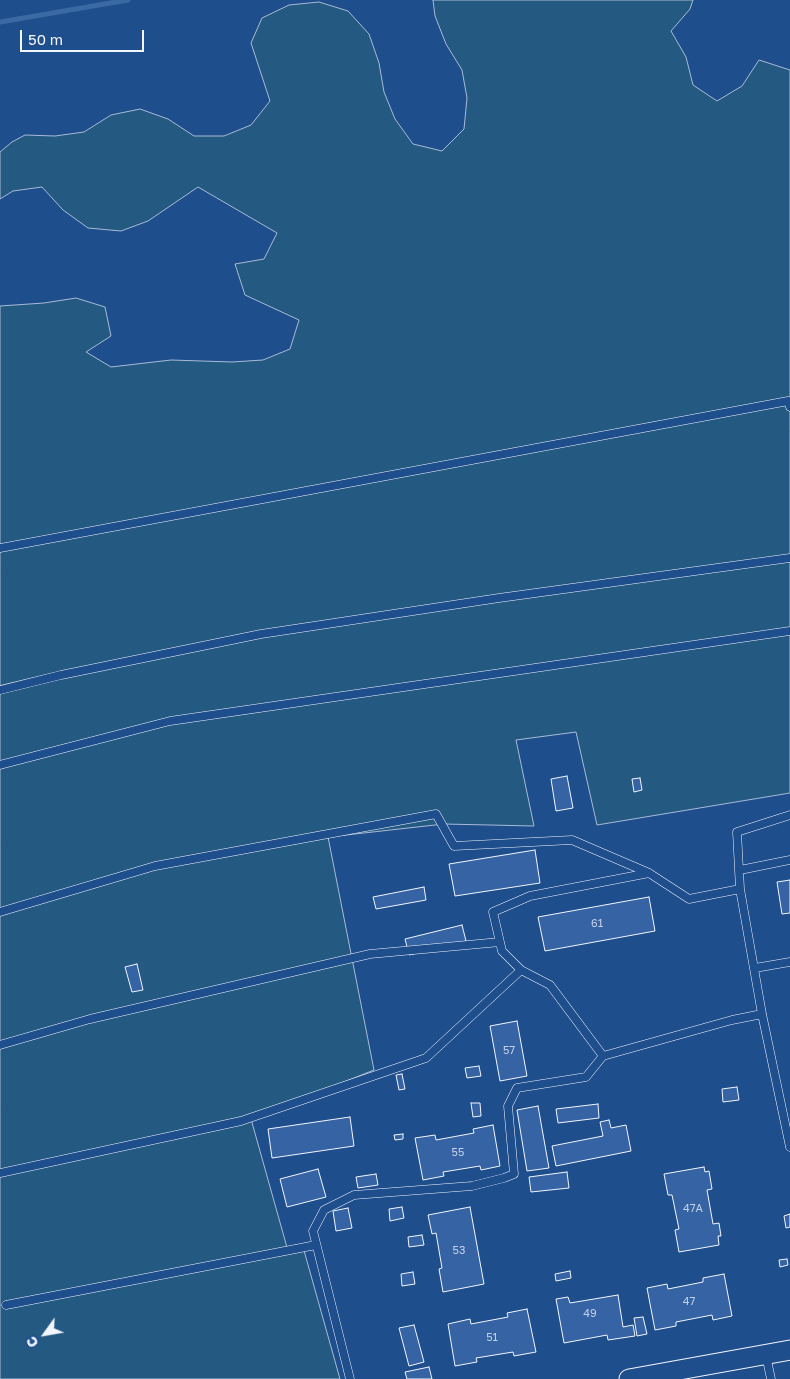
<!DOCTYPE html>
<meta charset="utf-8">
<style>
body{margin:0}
#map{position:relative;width:790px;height:1379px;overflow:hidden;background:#1f4e8c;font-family:"Golos Text",sans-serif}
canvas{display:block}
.north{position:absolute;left:20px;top:1309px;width:50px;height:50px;-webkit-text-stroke:4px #1f4e8c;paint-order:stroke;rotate:238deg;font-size:14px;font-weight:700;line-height:20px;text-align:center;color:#f2f6ff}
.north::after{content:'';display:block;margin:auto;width:18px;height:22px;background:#f2f6ff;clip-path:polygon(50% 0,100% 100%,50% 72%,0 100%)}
.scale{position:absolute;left:20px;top:30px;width:124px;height:22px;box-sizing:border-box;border:2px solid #f2f6ff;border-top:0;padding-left:6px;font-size:15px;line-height:18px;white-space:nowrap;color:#f2f6ff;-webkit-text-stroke:4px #1f4e8c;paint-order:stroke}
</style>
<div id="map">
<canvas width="790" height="1379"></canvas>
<div class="north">С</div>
<div class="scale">50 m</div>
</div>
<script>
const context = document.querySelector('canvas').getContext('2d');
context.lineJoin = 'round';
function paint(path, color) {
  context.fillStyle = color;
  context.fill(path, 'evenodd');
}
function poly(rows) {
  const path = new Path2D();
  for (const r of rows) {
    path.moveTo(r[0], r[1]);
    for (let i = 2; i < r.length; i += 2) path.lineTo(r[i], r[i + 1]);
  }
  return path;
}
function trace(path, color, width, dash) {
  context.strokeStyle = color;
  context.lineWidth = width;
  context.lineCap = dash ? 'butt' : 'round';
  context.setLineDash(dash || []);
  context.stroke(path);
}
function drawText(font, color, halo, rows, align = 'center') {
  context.font = font + ' "Golos Text",sans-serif';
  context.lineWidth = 4;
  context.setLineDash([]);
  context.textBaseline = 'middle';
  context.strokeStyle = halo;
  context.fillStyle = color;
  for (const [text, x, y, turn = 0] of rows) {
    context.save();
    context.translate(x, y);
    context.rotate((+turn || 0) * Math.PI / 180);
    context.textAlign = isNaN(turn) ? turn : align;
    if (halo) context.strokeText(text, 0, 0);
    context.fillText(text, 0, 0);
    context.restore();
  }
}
const green = poly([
 [433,0,693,0,690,9,671,31,686,57,693,85,717,101,742,86,759,60,790,70,790,793,597,825,576,732,516,740,534,826,444,824,328,837,374,1070,251,1119,288,1251,303,1247,340,1379,0,1379,0,306,44,303,76,298,105,307,111,336,86,352,111,367,171,360,232,362,263,360,290,349,299,320,245,295,235,264,264,259,277,233,198,187,148,221,121,231,88,228,63,210,42,187,13,191,0,199,0,152,12,142,25,135,55,136,84,132,111,115,140,109,168,119,194,136,224,136,251,125,270,101,251,43,262,18,289,5,319,2,348,11,369,34,379,63,384,92,395,119,413,144,442,151,464,129,467,98,462,70,446,44,435,16,433,0]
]);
paint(green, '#245a82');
trace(green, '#a8bbd7', 1);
trace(poly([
 [0,22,128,0]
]), '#3b69a3', 5);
const building = poly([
 [567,776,573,808,556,811,551,779,567,776],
 [640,778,642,790,634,792,632,779,640,778],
 [535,850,540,883,455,896,449,864,535,850],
 [790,880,790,913,782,914,777,882,790,880],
 [424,887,426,900,376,909,373,897,424,887],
 [649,897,655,931,545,951,538,917,649,897],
 [462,925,466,941,409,955,405,939,462,925],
 [137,964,143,990,132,992,125,967,137,964],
 [517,1021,527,1076,500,1081,490,1026,517,1021],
 [479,1066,481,1076,467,1078,465,1068,479,1066],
 [402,1074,405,1089,399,1090,396,1075,402,1074],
 [737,1087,739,1100,723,1102,722,1089,737,1087],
 [471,1103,480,1103,481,1116,473,1117,471,1103],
 [598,1104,599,1118,558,1123,556,1109,598,1104],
 [538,1106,549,1168,527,1171,517,1110,538,1106],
 [350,1117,354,1146,272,1158,268,1129,350,1117],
 [609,1120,611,1128,626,1125,631,1151,556,1166,552,1146,603,1136,600,1122,609,1120],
 [493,1125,500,1166,481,1170,480,1166,443,1172,444,1176,423,1180,415,1138,435,1135,436,1140,474,1133,473,1129,493,1125],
 [403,1134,403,1139,395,1140,394,1135,403,1134],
 [704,1167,705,1172,709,1171,712,1189,707,1190,713,1224,719,1223,721,1236,718,1236,719,1245,679,1252,675,1230,679,1229,672,1195,668,1195,664,1174,704,1167],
 [318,1169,326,1197,287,1207,280,1179,318,1169],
 [567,1172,569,1188,531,1192,529,1177,567,1172],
 [376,1174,378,1185,358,1188,356,1177,376,1174],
 [402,1207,404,1218,390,1221,389,1209,402,1207],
 [470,1207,484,1284,443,1292,439,1269,442,1268,436,1233,432,1234,428,1215,470,1207],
 [348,1208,352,1228,336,1231,333,1211,348,1208],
 [790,1214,790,1227,786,1228,784,1216,790,1214],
 [422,1235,424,1245,409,1247,408,1237,422,1235],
 [787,1259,788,1265,780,1267,779,1260,787,1259],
 [570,1271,571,1278,556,1281,555,1274,570,1271],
 [413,1272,415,1284,402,1286,401,1274,413,1272],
 [724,1274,732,1316,713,1320,712,1315,676,1322,676,1326,655,1330,647,1288,667,1284,668,1289,703,1282,703,1278,724,1274],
 [618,1295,623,1327,633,1325,635,1336,608,1340,607,1335,564,1343,556,1299,568,1297,570,1303,618,1295],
 [527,1309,536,1352,514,1356,513,1352,476,1358,477,1362,455,1366,448,1324,470,1319,471,1324,508,1317,507,1313,527,1309],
 [643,1317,647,1334,637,1336,634,1318,643,1317],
 [414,1325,424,1362,409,1366,399,1328,414,1325],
 [429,1367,432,1379,407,1379,405,1372,429,1367]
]);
paint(building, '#3563a3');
trace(building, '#f2f6ff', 1);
const service = poly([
 [0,548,788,401,790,407],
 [0,690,61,675,261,634,499,598,790,558],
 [0,765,170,721,790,631],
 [790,815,737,832,740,889,762,1014,790,1147],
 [740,870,790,860],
 [740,889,689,899,649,873,530,896,493,912,502,951,521,970,550,985,603,1056,732,1020,762,1014],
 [0,912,155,866,436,814,454,846,572,840,649,873],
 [755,968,790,962],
 [0,1045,90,1019,370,954,500,942],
 [0,1173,241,1121,426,1058,521,970],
 [6,1305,316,1245],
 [766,1355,771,1379],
 [350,1379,313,1231,324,1210,354,1195,472,1186,504,1178,514,1174,508,1106,517,1088,586,1077,603,1056]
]);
const tertiary = poly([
 [629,1379,790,1350]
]);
trace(service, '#f2f6ff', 9);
trace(tertiary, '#f2f6ff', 21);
trace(service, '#1f4e8c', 8);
trace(tertiary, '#1f4e8c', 19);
drawText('11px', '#c3d1e8', null, [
 ["61",597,924],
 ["57",509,1051],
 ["55",458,1153],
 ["47А",693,1209],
 ["53",459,1251],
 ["47",689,1302],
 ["49",590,1314],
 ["51",492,1338]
]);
</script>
